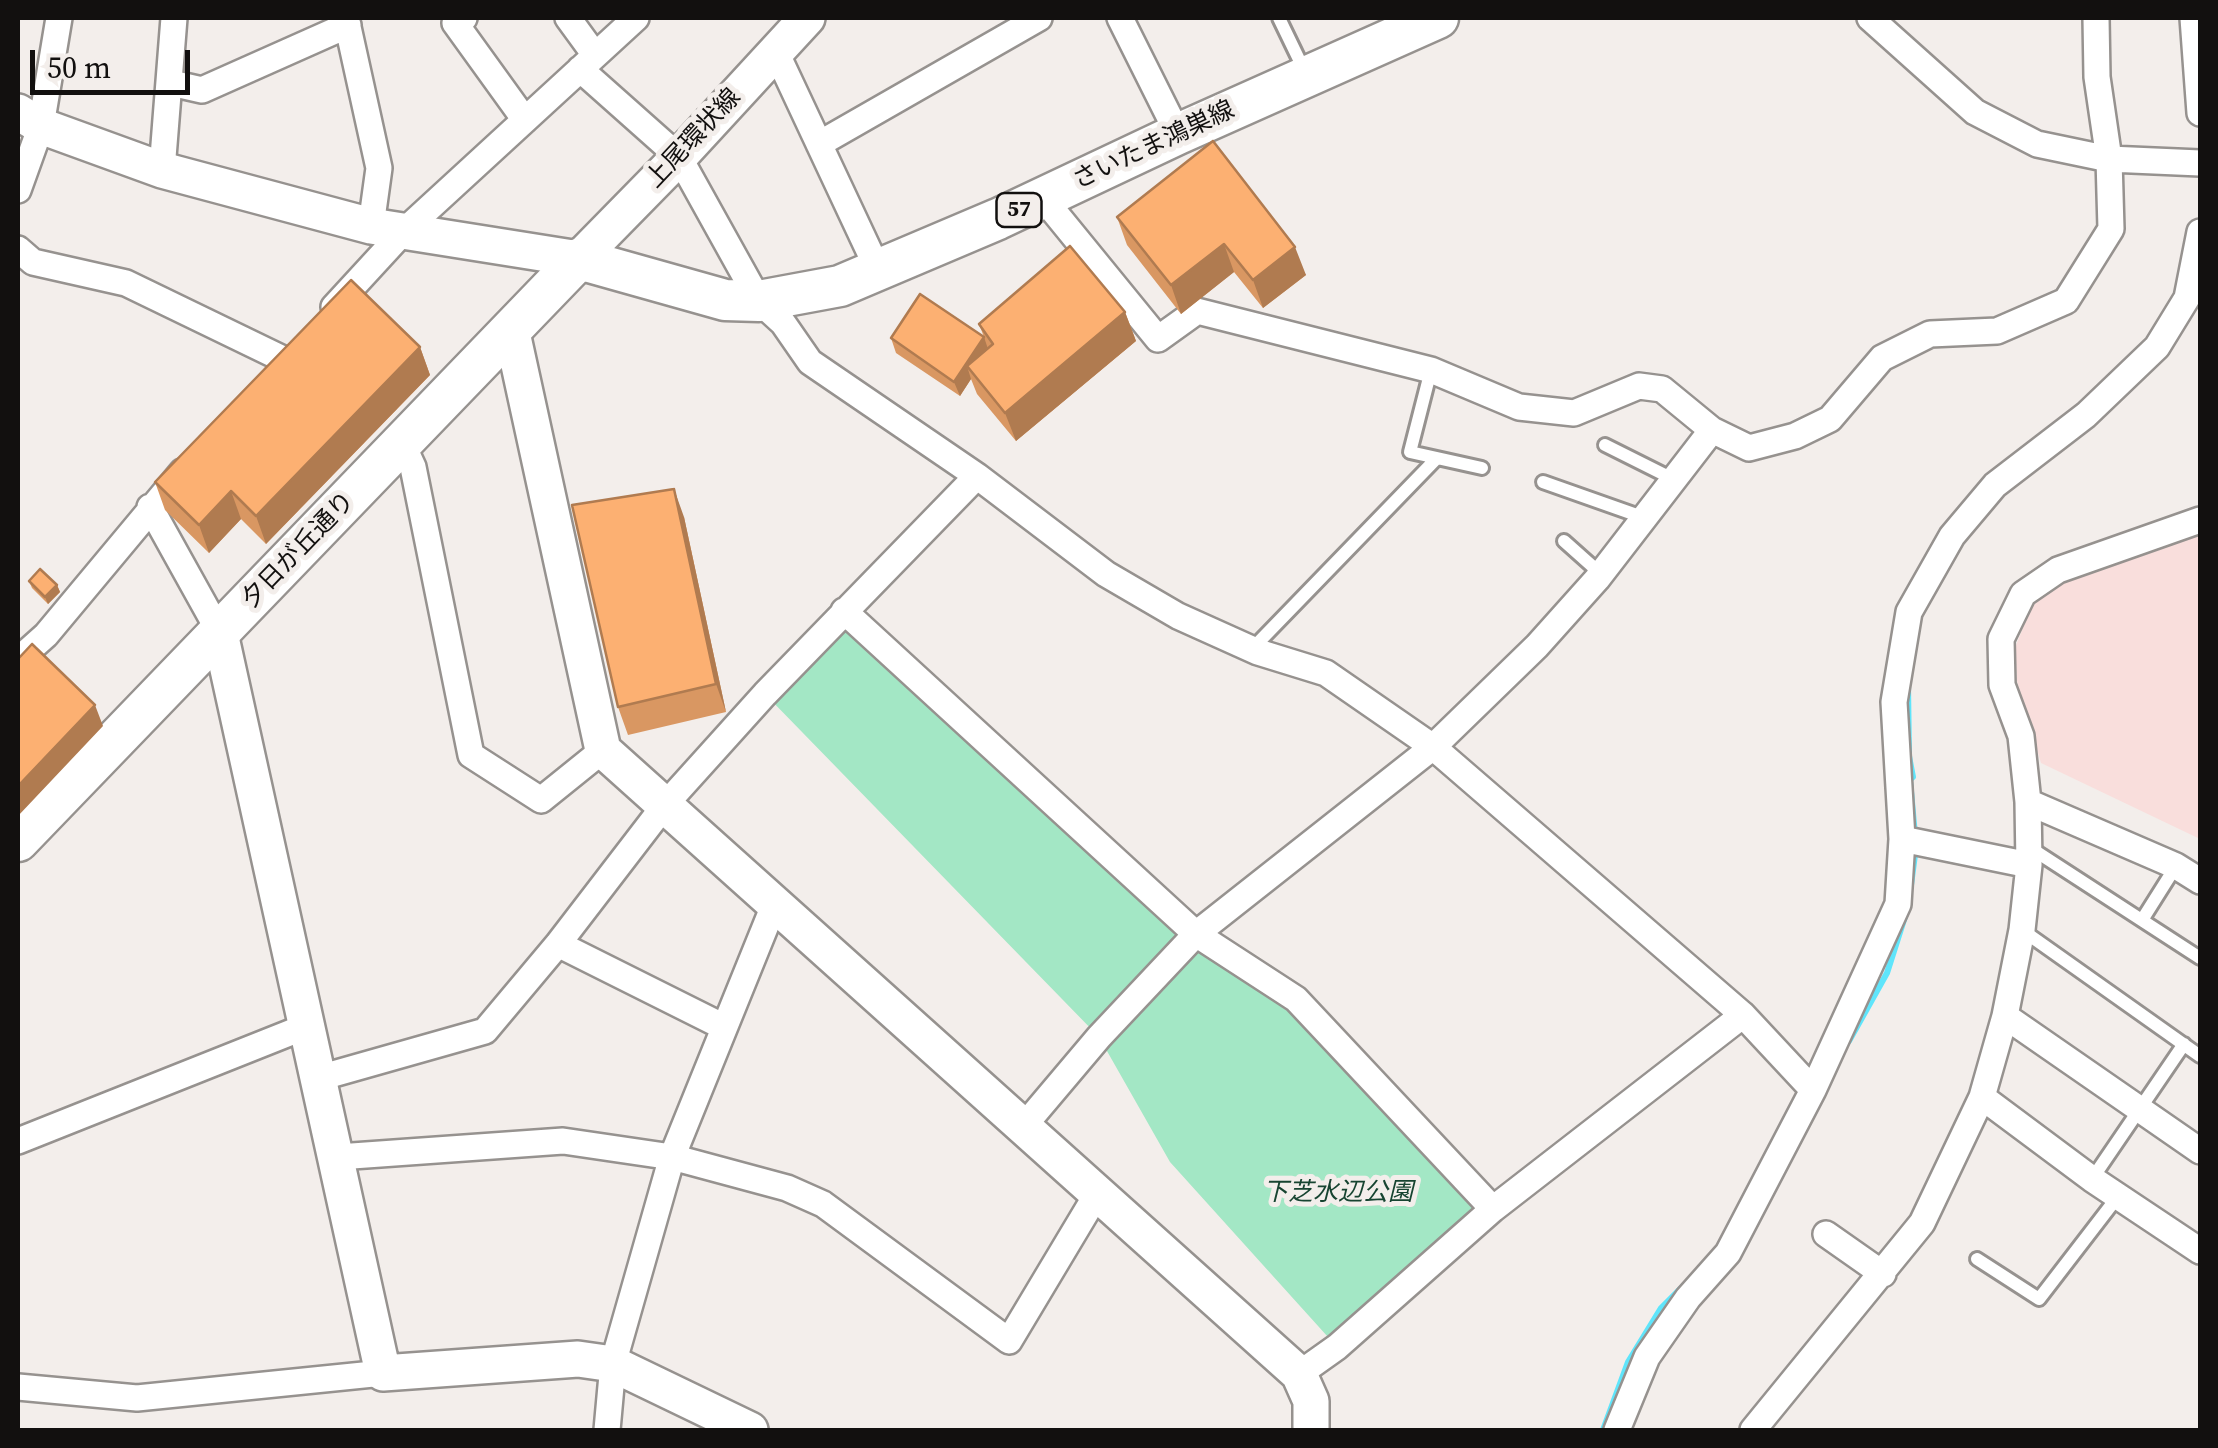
<!DOCTYPE html>
<meta charset="utf-8">
<style>
body{margin:0}
#map{position:relative;width:2218px;height:1448px;overflow:hidden;background:#f3eeeb;font-family:"Source Serif 4",serif}
canvas{display:block}
.frame{position:absolute;inset:0;border:20px solid #12100f;pointer-events:none}
.scale{position:absolute;left:30px;top:50px;width:160px;height:45px;box-sizing:border-box;border:5px solid #12100f;border-top:0;padding-left:12px;font-size:30px;line-height:35px;white-space:nowrap;color:#12100f;-webkit-text-stroke:8px #f3eeeb;paint-order:stroke}
</style>
<div id="map">
<canvas width="2218" height="1448"></canvas>
<div class="frame"></div>
<div class="scale">50 m</div>
</div>
<script>
const context = document.querySelector('canvas').getContext('2d');
context.lineJoin = 'round';
function paint(path, color) {
  context.fillStyle = color;
  context.fill(path, 'evenodd');
}
function poly(rows) {
  const path = new Path2D();
  for (const r of rows) {
    path.moveTo(r[0], r[1]);
    for (let i = 2; i < r.length; i += 2) path.lineTo(r[i], r[i + 1]);
  }
  return path;
}
function trace(path, color, width, dash) {
  context.strokeStyle = color;
  context.lineWidth = width;
  context.lineCap = dash ? 'butt' : 'round';
  context.setLineDash(dash || []);
  context.stroke(path);
}
function drawText(font, color, halo, rows, align = 'center') {
  context.font = font + ' "Source Serif 4","Noto Sans JP",serif';
  context.lineWidth = 10;
  context.setLineDash([]);
  context.textBaseline = 'middle';
  context.strokeStyle = halo;
  context.fillStyle = color;
  for (const [text, x, y, turn = 0] of rows) {
    context.save();
    context.translate(x, y);
    context.rotate((+turn || 0) * Math.PI / 180);
    context.textAlign = isNaN(turn) ? turn : align;
    if (halo) context.strokeText(text, 0, 0);
    context.fillText(text, 0, 0);
    context.restore();
  }
}
paint(poly([
 [2200,533,2200,839,2041,763,2017,681,2015,648,2031,607,2060,582]
]), '#f9dedc');
paint(poly([
 [844,611,1196,934,1296,999,1493,1209,1337,1347,1170,1162,1099,1037,765,694]
]), '#a3e7c5');
trace(poly([
 [1908,684,1909,756,1913,777,1910,780,1915,835],
 [1911,885,1916,847],
 [1849,1041,1887,973,1908,907],
 [1603,1430,1628,1362,1661,1308,1683,1286]
]), '#5fe5fb', 6);
const lane = poly([
 [1279,18,1306,74],
 [1431,370,1410,452,1437,458],
 [1605,445,1675,480],
 [1543,482,1645,518],
 [1564,541,1601,574],
 [1252,649,1437,458,1482,468],
 [2029,847,2200,958],
 [2142,920,2176,866],
 [2022,930,2200,1056],
 [2092,1179,2184,1044],
 [1977,1259,2039,1299,2119,1195]
]);
const street = poly([
 [346,18,379,168,371,226],
 [464,18,455,23,525,120],
 [568,18,595,55],
 [1120,18,1178,134],
 [1870,18,1975,112,2037,144,2109,159,2200,163],
 [2193,18,2200,113],
 [775,50,879,272],
 [580,69,679,157,759,301,783,323,810,362,977,476,1106,574,1178,616,1258,652,1326,673,1433,747,1743,1015,1813,1090],
 [171,83,202,90,348,25],
 [819,144,1039,18],
 [162,170,174,18],
 [18,190,41,126,59,18],
 [1043,198,1158,339,1197,311,1431,370,1519,407,1574,413,1639,386,1662,389,1712,430,1749,448,1795,436,1830,419,1882,358,1930,334,1997,331,2066,301,2111,229,2109,159,2097,77,2096,18],
 [18,249,33,262,126,283,285,360],
 [334,307,403,232,636,18],
 [402,443,413,467,471,755,541,800,603,750],
 [150,507,220,633],
 [844,611,1196,934,1296,999,1493,1209],
 [18,660,46,635,182,472],
 [2028,802,2176,866,2200,881],
 [1902,839,2029,865],
 [558,944,724,1027],
 [2005,1016,2200,1151],
 [319,1078,485,1031,558,944,664,806,765,694,977,476],
 [1982,1097,2092,1179,2200,1251],
 [1023,1127,1099,1037,1196,934,1433,747,1537,646,1597,579,1712,430],
 [18,1141,307,1026],
 [338,1157,563,1141,672,1157,787,1188,823,1204,1009,1341,1097,1194],
 [1826,1234,1883,1274],
 [1299,1374,1337,1347,1493,1209,1743,1015],
 [18,1387,137,1398,383,1373],
 [607,1430,613,1364,672,1157,775,903],
 [1617,1430,1647,1357,1688,1298,1728,1253,1813,1090,1898,904,1902,839,1894,702,1909,612,1952,536,1995,485,2086,415,2157,347,2187,298,2200,232],
 [1753,1430,1922,1223,1982,1097,2005,1016,2022,930,2029,865,2028,802,2021,736,2002,685,2001,639,2023,594,2058,570,2200,520]
]);
const secondary = poly([
 [18,112,41,126,162,170,371,226,579,259,679,157,807,18],
 [511,328,603,750,1299,1374,1311,1401,1311,1430],
 [220,633,383,1373,578,1359,613,1364,750,1430]
]);
const primary = poly([
 [18,841,579,259,725,300,759,301,840,286,998,219,1178,134,1438,18]
]);
trace(lane, '#96928f', 18);
trace(street, '#96928f', 30);
trace(secondary, '#96928f', 40);
trace(primary, '#96928f', 45);
trace(lane, '#fff', 12);
trace(street, '#fff', 25);
trace(secondary, '#fff', 35);
trace(primary, '#fff', 40);
paint(poly([
 [1213,141,1306,275,1263,308,1234,272,1181,314,1127,245,1117,217],
 [1125,312,1136,341,1016,441,977,394,971,379,960,396,896,353,891,338,984,337,979,324],
 [420,347,430,375,266,544,241,519,209,553,165,510,155,482],
 [684,517,726,712,628,735,618,707],
 [29,581,57,585,60,592,48,604,32,588]
]), '#d99762');
paint(poly([
 [1224,244,1234,272,1181,314,1171,285],
 [1295,247,1306,275,1263,308,1253,280],
 [1125,312,1136,341,1016,441,1005,413],
 [984,337,989,352,967,366,971,379,960,396,954,382],
 [420,347,430,375,266,544,256,516],
 [674,489,684,517,726,712,716,684],
 [231,491,241,519,209,553,199,525],
 [57,585,60,592,48,604,45,597],
 [95,705,103,726,18,816,18,786]
]), '#b07b50');
const building = poly([
 [1213,141,1295,247,1253,280,1224,244,1171,285,1117,217,1213,141],
 [1070,246,1125,312,1005,413,967,366,993,344,979,324,1070,246],
 [351,280,420,347,256,516,231,491,199,525,155,482,351,280],
 [920,294,984,337,954,382,891,338,920,294],
 [674,489,716,684,618,707,572,505,674,489],
 [40,569,57,585,45,597,29,581,40,569],
 [32,644,95,705,18,786,18,659,32,644]
]);
paint(building, '#fcb072');
trace(building, '#b07b50', 2.5);
for (const [x, y, w] of [
 [1019,210,45]
]) {
  const box = new Path2D();
  box.roundRect(x - w / 2, y - 17, w, 34, 8);
  context.fillStyle = '#f3eeeb';
  context.fill(box);
  trace(box, '#12100f', 2.5);
}
drawText('bold 22px', '#12100f', null, [
 ["57",1019,210]
]);
drawText('25px', '#12100f', '#f3eeeb', [
 ["上尾環状線",694,139,-47],
 ["さいたま鴻巣線",1154,146,-25],
 ["夕日が丘通り",299,551,-46]
]);
drawText('italic 25px', '#174431', '#f3eeeb', [
 ["下芝水辺公園",1338,1194]
]);
</script>
